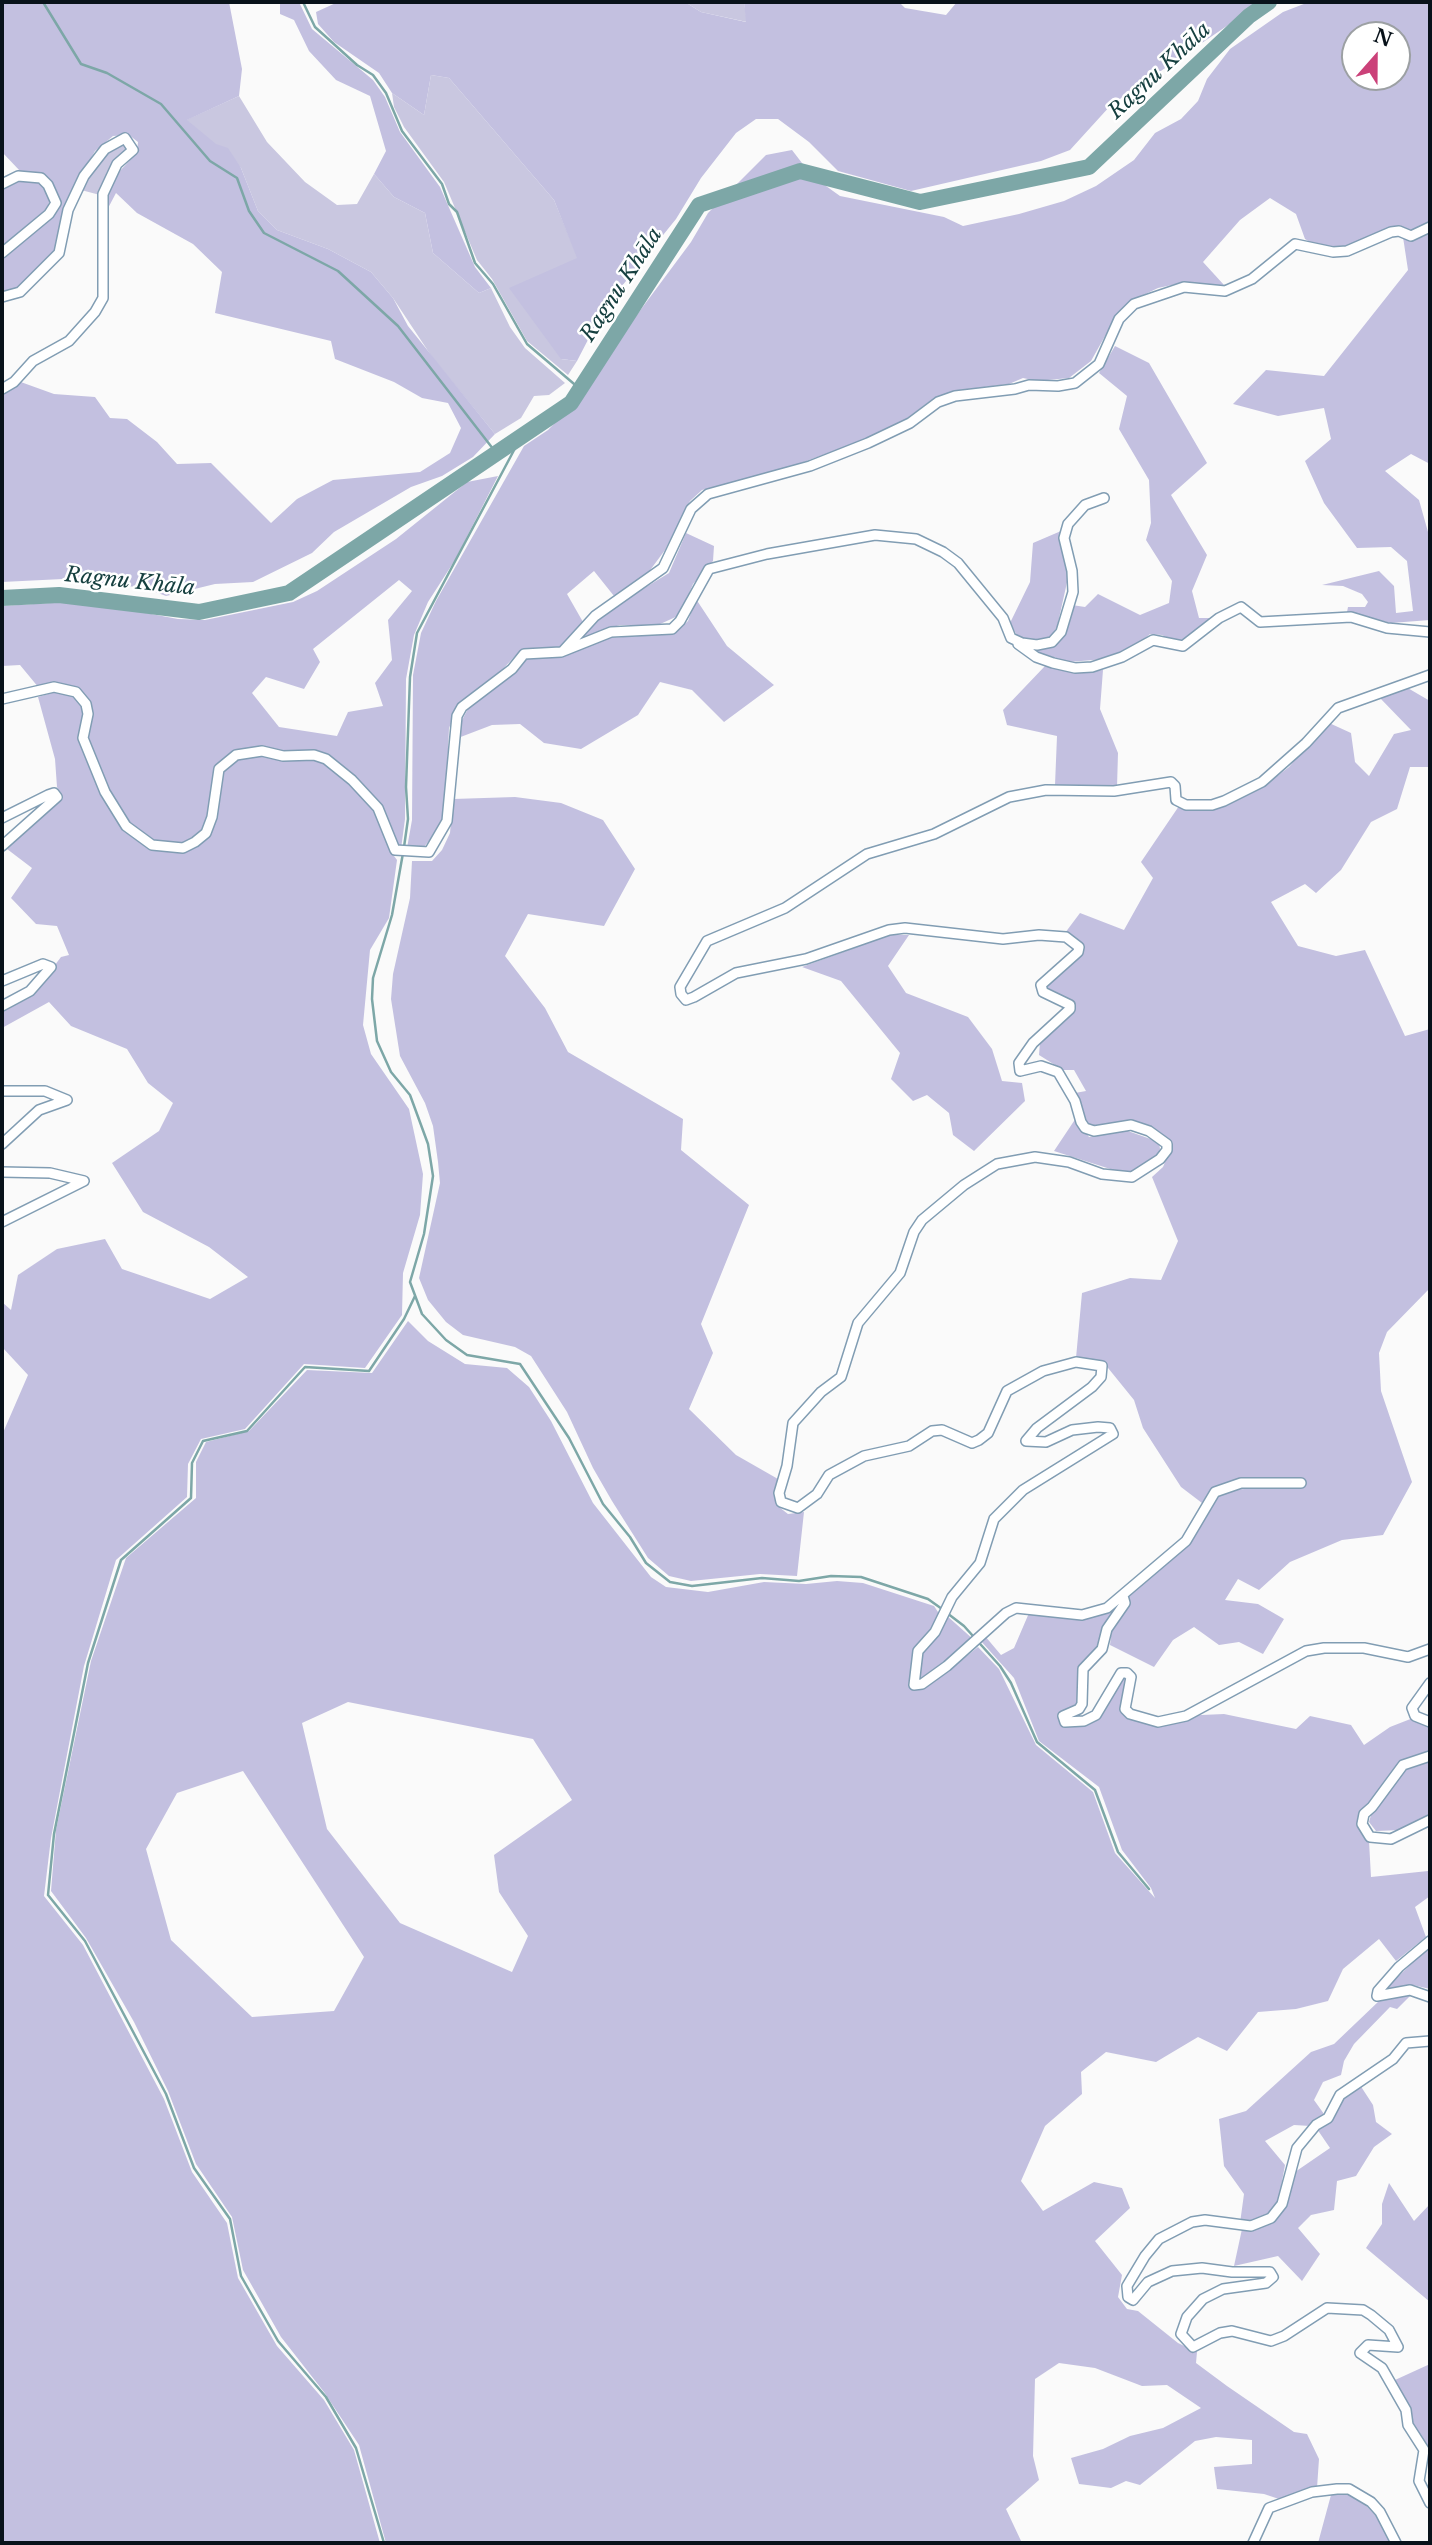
<!DOCTYPE html>
<meta charset="utf-8">
<style>
body{margin:0}
#map{position:relative;width:1432px;height:2545px;overflow:hidden;background:#fafafa;font-family:"Libre Baskerville",serif}
canvas{display:block}
.frame{position:absolute;inset:0;border:4px solid #08121a;pointer-events:none}
.north{position:absolute;left:1341px;top:21px;width:70px;height:70px;box-sizing:border-box;background:#fff;border:2px solid #9ca0a3;border-radius:50%;rotate:21deg;font-size:19px;font-weight:700;line-height:28px;text-align:center;color:#08121a}
.north::after{content:'';display:block;margin:auto;width:24px;height:32px;background:#cb4179;clip-path:polygon(50% 0,100% 100%,50% 72%,0 100%)}
</style>
<div id="map">
<canvas width="1432" height="2545"></canvas>
<div class="frame"></div>
<div class="north">N</div>
</div>
<script>
const context = document.querySelector('canvas').getContext('2d');
context.lineJoin = 'round';
function paint(path, color) {
  context.fillStyle = color;
  context.fill(path, 'evenodd');
}
function poly(rows) {
  const path = new Path2D();
  for (const r of rows) {
    path.moveTo(r[0], r[1]);
    for (let i = 2; i < r.length; i += 2) path.lineTo(r[i], r[i + 1]);
  }
  return path;
}
function trace(path, color, width, dash) {
  context.strokeStyle = color;
  context.lineWidth = width;
  context.lineCap = dash ? 'butt' : 'round';
  context.setLineDash(dash || []);
  context.stroke(path);
}
function drawText(font, color, halo, rows, align = 'center') {
  context.font = font + ' "Libre Baskerville",serif';
  context.lineWidth = 5;
  context.setLineDash([]);
  context.textBaseline = 'middle';
  context.strokeStyle = halo;
  context.fillStyle = color;
  for (const [text, x, y, turn = 0] of rows) {
    context.save();
    context.translate(x, y);
    context.rotate((+turn || 0) * Math.PI / 180);
    context.textAlign = isNaN(turn) ? turn : align;
    if (halo) context.strokeText(text, 0, 0);
    context.fillText(text, 0, 0);
    context.restore();
  }
}
paint(poly([
 [685,2,744,2,747,22,701,12],
 [431,75,449,78,554,200,578,258,561,359,577,361,568,375,527,341,492,279,477,260,444,182,404,127,394,107,392,93,424,115],
 [239,96,267,142,305,182,337,205,357,204,374,174,394,197,425,213,433,253,479,293,491,288,510,327,525,348,565,383,549,395,534,396,521,418,495,434,432,357,393,298,371,272,328,249,277,230,258,211,241,168,186,120],
 [124,143,127,146,125,152,107,172,100,195,81,190,86,176,108,149]
]), '#c9c7e0');
paint(poly([
 [2,2,229,2,242,69,239,96,187,120,216,144,228,148,241,168,258,211,277,230,328,249,371,272,393,298,408,326,495,434,473,457,442,476,411,487,334,532,312,553,253,582,215,584,166,596,145,588,63,579,2,582,2,394,18,381,54,394,95,397,110,418,127,419,157,442,177,464,211,463,271,523,297,499,333,480,420,472,450,453,461,428,448,403,422,398,394,382,335,359,331,341,215,313,222,272,193,244,137,213,116,193,106,212,108,194,115,176,137,153,138,142,129,135,113,136,95,151,78,181,56,252,16,291,2,294,2,258,52,214,60,199,48,180,20,171,2,152],
 [280,2,299,2,312,29,373,80,385,97,400,132,440,187,475,267,491,288,479,293,433,253,425,213,394,197,374,174,386,151,370,96,336,80,309,51,294,20,280,14],
 [338,2,685,2,701,12,746,22,744,2,899,2,905,8,946,15,957,2,1262,2,1111,105,1070,150,1041,161,911,191,838,171,809,142,778,119,756,119,736,133,701,178,676,219,605,307,577,361,561,359,509,288,577,258,554,200,449,78,431,75,424,115,392,93,379,73,334,42,318,24,316,12],
 [1309,2,1430,2,1430,224,1416,233,1392,227,1351,246,1338,248,1317,246,1305,239,1296,214,1270,198,1240,220,1203,262,1224,285,1210,287,1181,283,1158,288,1133,300,1114,320,1091,361,1069,378,1037,381,1023,378,1009,384,952,391,930,401,901,423,861,441,790,467,702,490,690,501,665,550,648,573,614,596,594,571,567,594,583,622,569,640,559,648,528,648,519,652,499,673,462,700,449,728,445,814,440,828,423,848,407,848,412,820,413,675,421,633,436,601,524,446,548,430,585,392,607,355,691,242,708,213,766,155,792,150,812,176,840,196,944,217,963,226,1019,214,1064,201,1096,186,1134,160,1155,133,1181,119,1198,101,1207,79,1230,49,1283,12],
 [1355,35,1397,35,1397,77,1355,77],
 [18,179,35,180,46,187,51,198,46,210,2,248,2,187],
 [1430,232,1430,464,1411,454,1385,471,1419,500,1430,539,1430,620,1391,623,1347,612,1348,607,1365,607,1368,602,1362,594,1343,586,1322,585,1379,571,1394,586,1396,613,1413,611,1407,561,1391,547,1357,548,1324,503,1305,461,1331,439,1324,408,1278,416,1233,404,1266,370,1324,376,1408,270,1403,237,1423,237],
 [1115,346,1149,363,1207,463,1171,495,1207,555,1192,591,1199,618,1210,618,1187,639,1176,642,1162,635,1150,634,1137,645,1105,659,1069,662,1034,651,1054,646,1064,635,1072,605,1085,607,1098,594,1140,615,1169,603,1172,581,1146,540,1151,523,1149,480,1119,429,1127,396,1099,373],
 [498,476,455,560,428,602,414,635,406,679,405,819,401,849,395,845,385,816,339,764,271,748,235,752,225,758,216,768,214,800,203,830,193,839,181,844,149,841,127,822,107,790,86,736,90,714,80,693,39,688,20,665,2,666,2,606,82,601,178,619,205,620,293,602,317,591,396,539,467,482],
 [399,580,412,591,388,620,392,660,375,683,383,706,348,712,337,736,279,727,252,693,266,677,304,689,320,662,313,649],
 [1061,531,1068,578,1057,627,1049,639,1032,641,1018,637,1010,623,1030,582,1033,543],
 [686,533,714,546,713,561,693,584,680,615,658,625,620,625,597,632,573,646,597,617,669,573],
 [696,599,727,646,774,685,724,722,692,690,660,682,638,715,581,749,544,743,520,724,492,725,458,738,462,720,468,709,527,657,565,655,608,638,668,634,678,630,688,621],
 [1045,666,1078,672,1103,670,1100,709,1118,753,1117,787,1055,785,1057,736,1007,725,1003,710],
 [1406,687,1430,701,1430,767,1410,767,1397,809,1371,822,1341,870,1316,893,1305,884,1271,902,1298,946,1336,956,1365,950,1405,1036,1430,1029,1430,1288,1387,1332,1379,1353,1381,1391,1412,1482,1383,1535,1342,1540,1290,1562,1259,1590,1238,1579,1225,1600,1258,1604,1284,1619,1263,1654,1239,1642,1219,1645,1194,1627,1173,1640,1154,1667,1110,1645,1112,1628,1129,1604,1128,1595,1180,1551,1213,1501,1225,1490,1304,1486,1239,1480,1225,1483,1202,1503,1181,1487,1143,1428,1134,1400,1104,1363,1076,1358,1082,1293,1130,1278,1161,1280,1178,1241,1152,1177,1163,1167,1171,1148,1159,1132,1143,1125,1088,1125,1075,1093,1086,1091,1074,1070,1063,1070,1039,1055,1040,1042,1059,1023,1068,1000,1045,987,1080,954,1065,933,1080,913,1124,930,1153,878,1141,862,1179,806,1222,806,1263,787,1289,767,1327,722,1351,733,1355,762,1369,776,1394,734,1411,730,1379,697],
 [58,691,71,693,85,711,81,737,119,822,171,851,208,833,224,769,237,760,255,755,272,756,285,760,315,759,328,764,353,786,379,816,391,852,397,860,389,918,370,950,363,1025,371,1054,409,1109,423,1174,420,1215,403,1273,402,1315,365,1368,304,1364,245,1429,201,1439,188,1464,187,1497,116,1560,84,1666,51,1838,44,1896,83,1945,164,2099,192,2172,227,2223,238,2278,277,2346,324,2400,354,2450,380,2543,2,2543,2,1435,28,1375,2,1347,2,1302,11,1310,18,1275,57,1249,105,1239,122,1269,210,1299,248,1277,209,1247,143,1212,112,1163,159,1131,173,1103,148,1083,127,1049,71,1026,49,1002,2,1028,2,1012,32,995,61,957,69,955,57,926,36,924,11,898,32,868,7,849,62,798,57,787,55,759,38,697],
 [515,797,561,803,603,820,635,869,604,926,528,914,505,956,545,1008,568,1052,683,1119,681,1150,749,1205,701,1324,713,1353,689,1409,736,1455,778,1479,775,1493,779,1507,788,1514,804,1512,797,1576,760,1574,691,1581,669,1576,648,1558,612,1501,593,1468,567,1412,531,1356,515,1347,463,1335,446,1322,428,1300,419,1278,440,1183,438,1162,433,1126,425,1103,400,1056,391,999,393,974,410,898,412,861,432,861,442,850,450,833,453,799],
 [890,935,909,935,888,966,906,993,968,1017,992,1049,1002,1081,1022,1083,1025,1101,974,1151,953,1135,949,1113,927,1095,913,1101,891,1079,900,1053,841,981,802,967],
 [1076,1118,1089,1137,1125,1130,1159,1142,1160,1149,1157,1157,1140,1170,1126,1174,1054,1151],
 [408,1321,428,1341,465,1364,507,1368,529,1387,551,1421,593,1503,651,1577,666,1587,708,1592,764,1582,806,1584,837,1581,863,1583,934,1606,940,1615,915,1652,910,1677,915,1689,948,1671,978,1647,999,1669,1036,1745,1093,1792,1115,1853,1155,1898,1151,1888,1122,1850,1099,1787,1039,1741,1014,1678,980,1640,985,1636,1001,1655,1014,1648,1029,1613,1088,1618,1120,1601,1123,1605,1079,1675,1078,1703,1076,1708,1061,1716,1090,1722,1122,1676,1127,1675,1123,1702,1135,1718,1224,1714,1296,1729,1310,1716,1351,1725,1364,1745,1390,1727,1413,1718,1430,1725,1430,1753,1408,1758,1398,1766,1369,1808,1361,1813,1369,1841,1371,1877,1428,1871,1430,1873,1430,1896,1415,1907,1426,1937,1396,1961,1379,1939,1343,1969,1328,2001,1296,2009,1258,2012,1227,2051,1198,2037,1156,2062,1106,2052,1081,2072,1082,2094,1045,2126,1021,2181,1043,2211,1094,2182,1122,2188,1130,2208,1095,2241,1122,2275,1118,2297,1127,2309,1138,2311,1178,2343,1197,2352,1196,2363,1227,2386,1294,2432,1307,2434,1319,2459,1317,2488,1279,2499,1264,2494,1217,2489,1214,2467,1252,2464,1252,2440,1216,2437,1195,2441,1140,2485,1126,2481,1111,2488,1079,2484,1071,2458,1103,2449,1130,2436,1163,2428,1201,2408,1167,2385,1142,2386,1095,2368,1059,2363,1035,2379,1033,2456,1039,2480,1006,2509,1022,2543,386,2543,359,2445,324,2392,281,2337,243,2270,232,2217,196,2164,168,2091,134,2022,86,1938,51,1891,56,1830,91,1661,126,1558,196,1498,196,1462,206,1442,249,1431,307,1370,372,1373],
 [348,1702,533,1739,572,1800,494,1855,499,1892,528,1936,512,1972,400,1923,327,1829,302,1723],
 [243,1771,364,1957,334,2011,252,2017,171,1940,146,1849,177,1793],
 [946,1615,974,1640,917,1681,921,1652,942,1629],
 [1430,1760,1430,1816,1401,1830,1376,1831,1369,1822,1371,1815,1406,1768],
 [1430,1946,1430,1989,1413,1985,1384,1990],
 [1394,1996,1410,1996,1397,2009,1390,2007,1354,2044,1344,2061,1341,2075,1323,2082,1314,2100,1324,2114,1310,2126,1294,2125,1265,2141,1285,2165,1278,2203,1263,2219,1240,2223,1244,2194,1224,2166,1219,2119,1246,2111,1311,2052,1334,2044,1379,2001],
 [1360,2085,1373,2105,1376,2122,1392,2134,1374,2147,1356,2176,1337,2181,1334,2210,1311,2215,1298,2228,1320,2254,1302,2281,1278,2256,1234,2266,1242,2229,1259,2228,1274,2221,1283,2211,1295,2172,1330,2148,1317,2129,1329,2120,1346,2095],
 [1389,2183,1414,2221,1430,2204,1430,2302,1366,2248,1382,2224,1382,2204],
 [1430,2364,1430,2449,1412,2426,1410,2410,1395,2380],
 [1339,2491,1357,2496,1377,2517,1391,2543,1318,2543,1331,2495]
]), '#c3c0e0');
trace(poly([
 [43,2,81,64,107,73,161,104,210,161,237,178,249,211,264,233,338,271,398,326,497,454],
 [303,2,315,27,357,65,373,75,386,93,402,131,442,184,449,204,457,212,475,263,493,284,527,344,580,389],
 [404,847,408,819,406,787,410,677,417,633,521,437],
 [403,853,392,915,373,978,372,999,377,1041,391,1072,410,1095,428,1144,433,1176,424,1234,410,1282,422,1314,446,1340,467,1355,520,1364,569,1438,603,1504,630,1537,646,1563,670,1582,692,1586,762,1578,799,1581,831,1576,861,1577,928,1599,942,1609],
 [947,1613,964,1626,1000,1666,1011,1683,1037,1742,1095,1790,1118,1852,1149,1889],
 [384,2543,356,2448,326,2397,278,2341,241,2276,230,2219,194,2168,166,2094,85,1941,48,1895,54,1834,88,1663,121,1560,191,1498,192,1463,203,1441,247,1431,305,1367,369,1371,404,1319,415,1296]
]), '#7da7a7', 2.5);
trace(poly([
 [2,598,59,595,199,612,289,593,571,403,699,205,800,171,920,202,1089,167,1249,16,1269,2]
]), '#7da7a7', 16);
const minor = poly([
 [2,184,18,176,41,178,48,185,56,203,49,214,2,253],
 [2,297,20,292,59,253,68,210,84,176,105,149,125,138,133,150,117,164,103,194,103,298,95,312,69,341,33,361,14,382,2,389],
 [1018,644,1036,657,1053,663,1075,668,1092,667,1122,657,1153,640,1183,646,1219,618,1241,607,1260,622,1351,617,1387,628,1430,632],
 [563,651,595,616,663,568,691,509,708,494,810,466,868,443,910,423,938,402,955,396,1015,389,1029,385,1058,386,1075,383,1099,364,1119,319,1134,304,1184,287,1225,291,1252,279,1295,244,1333,252,1347,251,1391,232,1399,231,1411,236,1430,227],
 [2,699,54,687,76,692,86,704,88,714,83,738,105,792,126,826,152,845,183,848,195,842,206,833,212,817,219,769,236,755,262,751,283,756,314,755,326,759,352,780,378,808,395,850,429,852,447,821,457,716,462,707,512,669,524,654,561,652,611,632,672,629,680,621,709,569,767,554,875,535,916,539,943,552,958,563,1003,618,1011,638,1022,643,1037,645,1052,642,1061,632,1073,592,1072,571,1064,538,1068,524,1085,505,1104,498],
 [2,818,48,795,54,793,57,797,2,846],
 [2,981,43,964,51,967,30,991,2,1006],
 [2,1091,45,1091,67,1100,39,1110,2,1144],
 [2,1172,50,1173,84,1181,2,1222],
 [1301,1483,1241,1483,1215,1492,1186,1541,1107,1608,1082,1615,1016,1608,1006,1613,947,1666,922,1684,914,1685,918,1651,935,1632,952,1597,980,1563,994,1519,1023,1490,1113,1434,1110,1428,1098,1427,1072,1430,1046,1442,1026,1441,1037,1428,1092,1387,1101,1377,1102,1366,1076,1362,1043,1371,1007,1391,988,1433,979,1440,972,1443,942,1430,932,1431,909,1446,864,1456,829,1475,817,1494,798,1508,781,1502,779,1493,787,1466,793,1423,821,1392,841,1377,858,1323,900,1273,914,1232,922,1220,964,1185,997,1164,1035,1157,1069,1162,1102,1174,1132,1177,1160,1159,1167,1150,1167,1144,1149,1131,1131,1125,1094,1131,1085,1128,1081,1122,1075,1101,1058,1072,1041,1066,1020,1071,1019,1063,1033,1043,1070,1009,1070,1005,1043,992,1041,985,1078,952,1079,947,1066,937,1039,935,1003,939,905,928,889,930,806,959,736,973,694,997,686,1000,681,994,680,987,707,941,785,908,867,854,934,834,1009,797,1046,790,1114,791,1171,782,1175,786,1176,800,1186,805,1212,805,1224,801,1262,782,1306,743,1338,708,1430,675],
 [1123,1596,1125,1603,1107,1629,1102,1649,1083,1669,1082,1704,1079,1709,1063,1716,1065,1722,1084,1721,1096,1715,1121,1673,1127,1673,1131,1677,1125,1709,1130,1714,1158,1722,1186,1716,1306,1651,1324,1648,1364,1648,1408,1657,1430,1649],
 [1430,1683,1412,1708,1415,1716,1430,1722],
 [1430,1756,1403,1765,1372,1807,1364,1814,1362,1824,1370,1837,1391,1839,1430,1820],
 [1430,1941,1399,1967,1378,1991,1377,1996,1410,1990,1430,1997],
 [1430,2041,1406,2043,1393,2059,1340,2095,1328,2118,1316,2125,1297,2148,1282,2204,1271,2218,1251,2226,1205,2220,1192,2222,1159,2239,1145,2256,1127,2286,1128,2297,1133,2300,1148,2282,1172,2271,1202,2268,1232,2272,1270,2272,1273,2277,1266,2283,1223,2289,1203,2299,1187,2317,1181,2334,1193,2347,1220,2333,1232,2331,1271,2341,1284,2336,1327,2308,1363,2310,1371,2315,1389,2330,1398,2347,1368,2345,1360,2353,1382,2368,1406,2410,1408,2425,1424,2450,1419,2481,1430,2503],
 [1253,2543,1269,2508,1312,2492,1337,2489,1349,2489,1371,2502,1380,2512,1396,2543]
]);
trace(minor, '#819db3', 12);
trace(minor, '#fff', 9);
drawText('italic 21px', '#174040', '#fff', [
 ["Ragnu Khāla",1160,71,-43],
 ["Ragnu Khāla",622,285,-57],
 ["Ragnu Khāla",130,582,6]
]);
</script>
